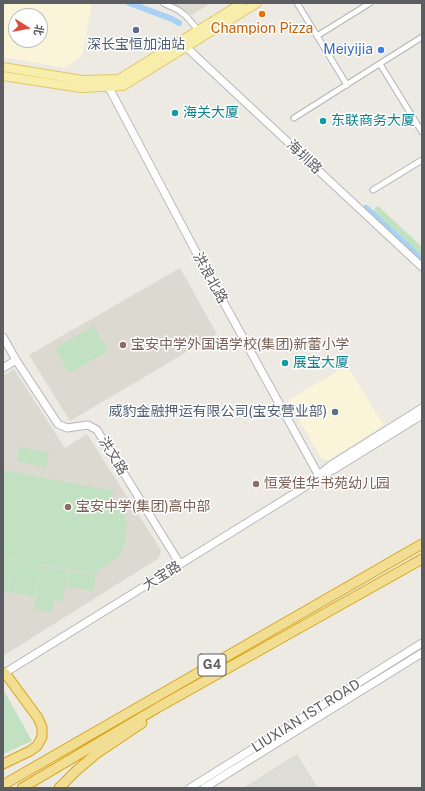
<!DOCTYPE html>
<meta charset="utf-8">
<style>
body{margin:0}
#map{position:relative;width:425px;height:791px;overflow:hidden;background:#eceae2;font-family:"Public Sans","Noto Sans SC",sans-serif}
canvas{display:block}
.frame{position:absolute;inset:0;border:4px solid #5b5d62;pointer-events:none}
.north{position:absolute;left:8px;top:8px;width:40px;height:40px;box-sizing:border-box;background:#fff;border:1px solid #bdbec0;border-radius:50%;rotate:101deg;font-size:11px;font-weight:700;line-height:16px;text-align:center;color:#5b5d62}
.north::after{content:'';display:block;margin:auto;width:14px;height:18px;background:#d84f3c;clip-path:polygon(50% 0,100% 100%,50% 72%,0 100%)}
</style>
<div id="map">
<canvas width="425" height="791"></canvas>
<div class="frame"></div>
<div class="north">北</div>
</div>
<script>
const context = document.querySelector('canvas').getContext('2d');
context.lineJoin = 'round';
function paint(path, color) {
  context.fillStyle = color;
  context.fill(path, 'evenodd');
}
function poly(rows) {
  const path = new Path2D();
  for (const r of rows) {
    path.moveTo(r[0], r[1]);
    for (let i = 2; i < r.length; i += 2) path.lineTo(r[i], r[i + 1]);
  }
  return path;
}
function trace(path, color, width, dash) {
  context.strokeStyle = color;
  context.lineWidth = width;
  context.lineCap = dash ? 'butt' : 'round';
  context.setLineDash(dash || []);
  context.stroke(path);
}
function drawText(font, color, halo, rows, align = 'center') {
  context.font = font + ' "Public Sans","Noto Sans SC",sans-serif';
  context.lineWidth = 3;
  context.setLineDash([]);
  context.textBaseline = 'middle';
  context.strokeStyle = halo;
  context.fillStyle = color;
  for (const [text, x, y, turn = 0] of rows) {
    context.save();
    context.translate(x, y);
    context.rotate((+turn || 0) * Math.PI / 180);
    context.textAlign = isNaN(turn) ? turn : align;
    if (halo) context.strokeText(text, 0, 0);
    context.fillText(text, 0, 0);
    context.restore();
  }
}
paint(poly([
 [3,3,92,3,82,56,65,68,3,57],
 [16,16,40,16,40,40,16,40],
 [347,366,384,425,329,460,321,458,288,400]
]), '#faf4d9');
paint(poly([
 [297,754,318,788,243,788]
]), '#dedcd7');
paint(poly([
 [172,3,211,3,192,15],
 [180,268,217,334,70,421,29,355],
 [14,369,65,448,87,434,161,550,159,558,3,656,3,376]
]), '#dcd9d1');
paint(poly([
 [378,206,422,247,422,269,366,217],
 [94,326,108,351,69,373,55,348],
 [20,447,49,453,46,467,17,461],
 [3,470,113,491,112,499,121,508,127,523,125,543,119,556,107,566,99,568,98,574,3,558],
 [3,559,13,560,7,592,3,591],
 [13,560,41,565,35,597,8,592],
 [41,566,68,570,63,602,54,600,52,612,34,609],
 [69,571,96,575,93,591,66,586],
 [3,689,32,741,3,754]
]), '#c1e1c2');
trace(poly([
 [129,3,172,19,179,23],
 [366,208,422,260]
]), '#a8d1f6', 6);
const street = poly([
 [163,3,178,10,186,16,198,30],
 [297,3,347,85],
 [317,36,370,3],
 [380,64,422,132],
 [294,118,422,37],
 [373,190,422,160]
]);
const secondary = poly([
 [186,47,422,267],
 [106,82,196,252,319,476],
 [3,337,16,360,58,424,67,428,88,425,97,430,180,564],
 [3,368,16,360],
 [325,473,333,470,422,415],
 [3,674,303,488,331,465,422,408],
 [190,788,422,643],
 [204,788,422,653]
]);
const primary = poly([
 [3,67,82,80,119,79,242,3],
 [3,76,81,88,123,86,257,3]
]);
const highway = poly([
 [3,764,30,751,37,746,42,737,42,727,38,718,5,673],
 [3,785,422,544],
 [22,788,157,708,422,559],
 [59,788,77,770,96,754,142,723]
]);
trace(street, '#b3b4b8', 7);
trace(secondary, '#b4b6bb', 9);
trace(primary, '#e3c564', 10);
trace(highway, '#d9a416', 11);
trace(street, '#fff', 5);
trace(secondary, '#fff', 7);
trace(primary, '#f7eeac', 8);
trace(highway, '#f2de93', 9);
for (const [x, y, r, color] of [
 [262,14,4,"#e8710a"],
 [136,30,4,"#5c6f8a"],
 [381,50,4,"#3f7fe0"],
 [175,113,4,"#0f9aa8"],
 [323,121,4,"#0f9aa8"],
 [123,345,4,"#8d6e63"],
 [285,363,4,"#0f9aa8"],
 [335,412,4,"#5c6f8a"],
 [256,484,4,"#8d6e63"],
 [68,507,4,"#8d6e63"]
]) {
  const dot = new Path2D();
  dot.arc(x, y, r, 0, 2 * Math.PI);
  context.fillStyle = color;
  context.fill(dot);
  trace(dot, '#fff', 1.5);
}
for (const [x, y, w] of [
 [212,665,28]
]) {
  const box = new Path2D();
  box.roundRect(x - w / 2, y - 11, w, 22, 3);
  context.fillStyle = '#fff';
  context.fill(box);
  trace(box, '#5b5d62', 1);
}
drawText('bold 13px', '#5b5d62', null, [
 ["G4",212,665]
]);
drawText('14px', '#c56008', '#fff', [
 ["Champion Pizza",262,29]
]);
drawText('14px', '#4e5e75', '#fff', [
 ["深长宝恒加油站",136,45],
 ["威豹金融押运有限公司(宝安营业部)",327,412,"right"]
]);
drawText('14px', '#366cbe', '#fff', [
 ["Meiyijia",373,50]
], 'right');
drawText('14px', '#0d838f', '#fff', [
 ["海关大厦",183,113],
 ["东联商务大厦",331,121],
 ["展宝大厦",293,363]
], 'left');
drawText('14px', '#5b5d62', '#fff', [
 ["海圳路",304,157,43],
 ["洪浪北路",210,278,61],
 ["洪文路",113,456,58],
 ["大宝路",162,576,-32],
 ["LIUXIAN 1ST ROAD",306,716,-32]
]);
drawText('14px', '#785e54', '#fff', [
 ["宝安中学外国语学校(集团)新蕾小学",131,345],
 ["恒爱佳华书苑幼儿园",264,484],
 ["宝安中学(集团)高中部",76,507]
], 'left');
</script>
